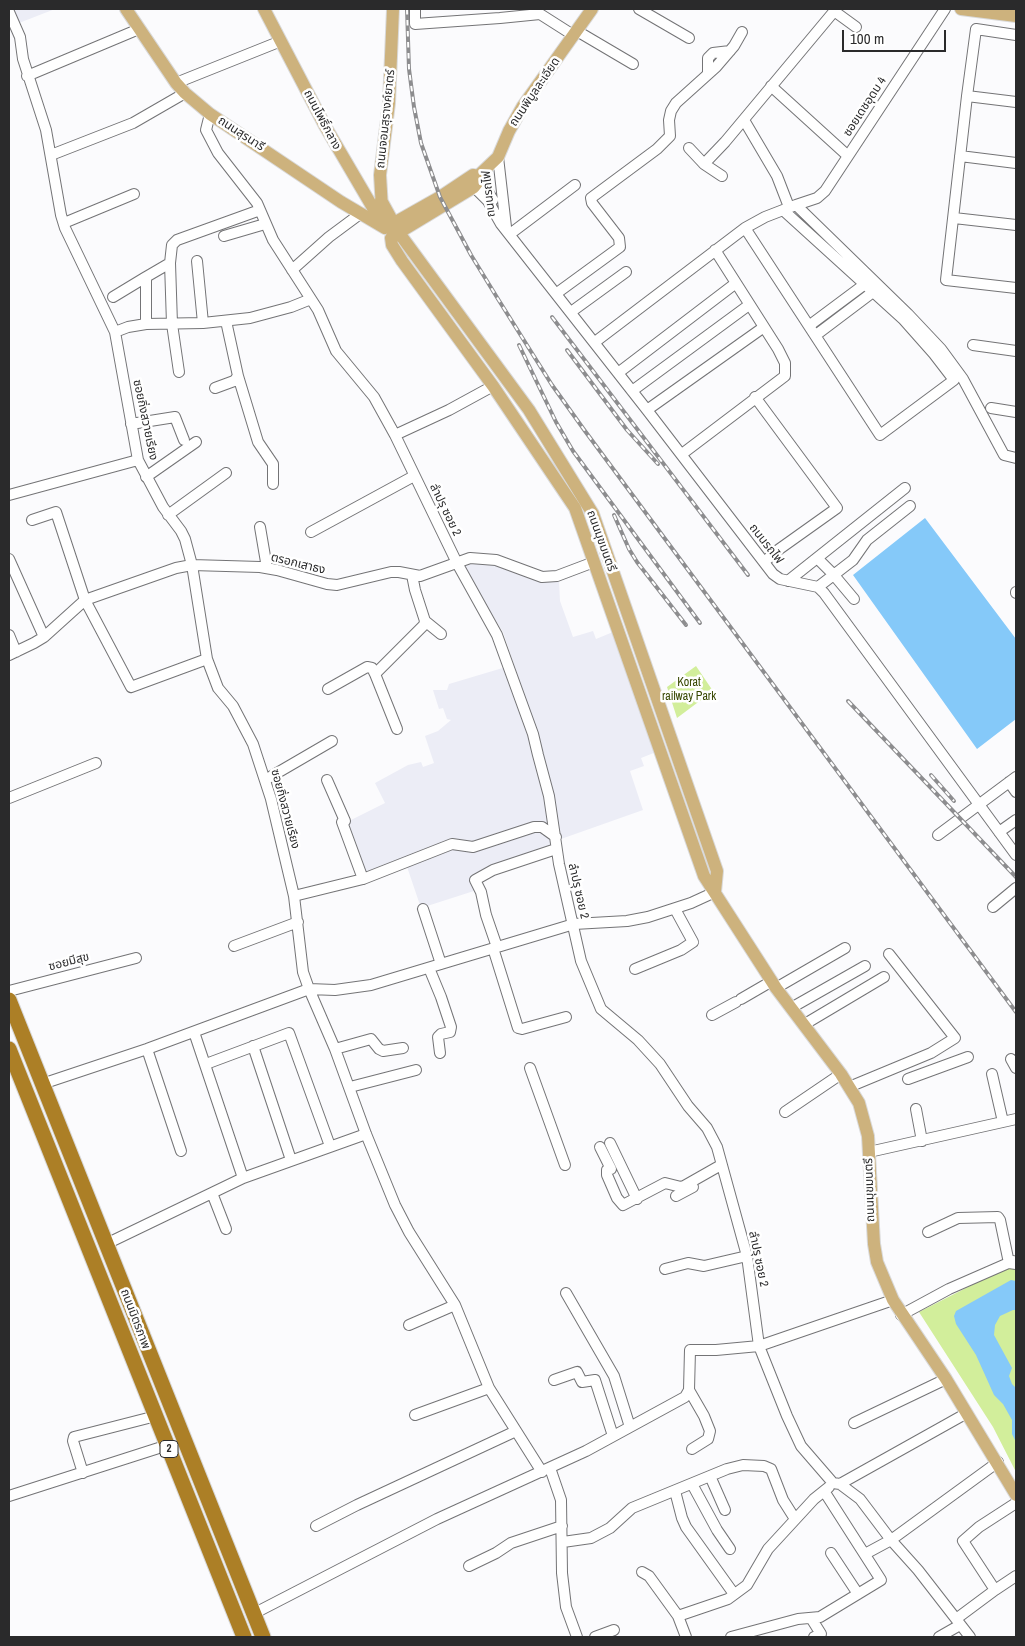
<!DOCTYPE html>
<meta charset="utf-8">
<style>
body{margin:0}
#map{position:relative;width:1025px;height:1646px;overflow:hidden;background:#fbfbfd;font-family:"Archivo Narrow",sans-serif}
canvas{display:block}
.frame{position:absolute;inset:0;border:10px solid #2a2a2b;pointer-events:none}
.scale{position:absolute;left:842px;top:30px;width:104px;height:22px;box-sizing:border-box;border:2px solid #2a2a2b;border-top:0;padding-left:6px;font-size:15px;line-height:18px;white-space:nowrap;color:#2a2a2b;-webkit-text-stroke:4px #fff;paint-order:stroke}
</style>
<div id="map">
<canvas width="1025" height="1646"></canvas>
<div class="frame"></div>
<div class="scale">100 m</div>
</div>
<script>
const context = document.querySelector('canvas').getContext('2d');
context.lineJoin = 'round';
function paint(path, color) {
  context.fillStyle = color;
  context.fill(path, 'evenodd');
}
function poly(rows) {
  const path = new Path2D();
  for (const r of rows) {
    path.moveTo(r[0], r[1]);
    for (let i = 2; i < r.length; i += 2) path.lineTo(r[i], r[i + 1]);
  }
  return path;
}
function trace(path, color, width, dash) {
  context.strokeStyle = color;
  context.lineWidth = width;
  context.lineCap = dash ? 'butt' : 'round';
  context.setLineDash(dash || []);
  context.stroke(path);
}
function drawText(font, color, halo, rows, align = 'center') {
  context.font = font + ' "Archivo Narrow","Noto Sans Thai",sans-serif';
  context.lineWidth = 5;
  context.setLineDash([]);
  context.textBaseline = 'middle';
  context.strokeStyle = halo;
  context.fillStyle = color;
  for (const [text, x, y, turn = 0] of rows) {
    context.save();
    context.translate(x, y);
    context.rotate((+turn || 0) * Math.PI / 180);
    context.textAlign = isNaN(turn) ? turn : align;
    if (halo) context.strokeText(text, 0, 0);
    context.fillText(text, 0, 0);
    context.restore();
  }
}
paint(poly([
 [10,9,55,9,19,23],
 [475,562,487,562,543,581,559,581,560,601,573,637,593,631,596,639,613,632,656,752,641,758,644,766,630,771,643,810,561,839,539,739,503,632,461,564],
 [506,667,532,748,545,798,552,848,479,875,477,890,421,908,404,858,365,875,346,826,351,820,385,803,375,783,408,765,421,762,423,767,434,763,425,736,438,731,451,720,447,719,443,708,439,709,433,690,447,690,449,684]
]), '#ecedf6');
paint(poly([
 [696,666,713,691,677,718,667,687],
 [1009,1266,1016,1267,1016,1472,993,1427,919,1312]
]), '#d2ee9b');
paint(poly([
 [925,518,1016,639,1016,719,977,749,853,575],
 [1011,1280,1016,1281,1016,1310,1013,1310,1000,1316,995,1325,994,1335,1012,1368,1009,1376,1012,1384,1016,1388,1016,1442,1012,1434,1012,1420,1003,1404,994,1395,976,1355,956,1324,954,1316,956,1311]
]), '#85c9f9');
const minor = poly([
 [415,9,415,24,500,18,540,14,573,35],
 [639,9,689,38],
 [834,11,856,27],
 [9,12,20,37,23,59,46,130,61,215,65,228,115,332,138,460,163,507,181,531,185,539,192,565,207,659,218,688,233,706,253,744,271,799,294,896,303,972,309,989,335,1049,366,1134,395,1205,409,1232,455,1305,489,1388,542,1472],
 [577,31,633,64],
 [1016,35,976,29,967,96,946,280,1016,288],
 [708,73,708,58,713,53,730,51],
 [27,76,139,29],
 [176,83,281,41],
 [771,86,848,156],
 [967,96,1016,102],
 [210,114,206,130,218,153,257,203,273,240,318,310,336,351,374,397,395,435,457,563,497,635,533,734,538,755,549,796,559,864,581,961,601,1009,638,1040,660,1064,688,1106,707,1128,717,1147,747,1256,759,1346,787,1416,801,1446,833,1483,840,1484,860,1499,891,1540,918,1570,970,1637],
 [744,120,777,176,789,207],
 [689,148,704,164,722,176],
 [51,155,133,123,185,93],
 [960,156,1016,163],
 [498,157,506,227],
 [704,164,725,142,836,9],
 [478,176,493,200],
 [474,187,488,201,501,224,647,410,773,574,780,579,818,587,824,593,1016,855],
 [796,205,817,198,825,191,945,9],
 [954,218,1016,225],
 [64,223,134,194],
 [745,228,880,435,954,380,934,354,903,319,783,210],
 [510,234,575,185],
 [224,236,265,224],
 [197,261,203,323],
 [292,270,329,237,360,214],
 [557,293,620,247,619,238,592,203,591,198,657,149,670,136,669,120,671,111,676,103,716,67,734,46,742,32],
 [113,297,146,277],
 [571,312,626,272],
 [146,324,146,277,170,263],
 [810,325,865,284],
 [115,332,128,327,146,324,203,323,250,318,291,307,311,299],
 [816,335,873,292],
 [595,342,745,228,765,217,796,205,908,314,941,349,963,379,1004,455,1016,458],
 [973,345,1016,351],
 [179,372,172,324,170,263,172,245,177,240,260,210],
 [618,373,736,283],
 [238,376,258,442,273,464,273,484],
 [215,388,234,381,238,376,226,321],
 [632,391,749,305],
 [755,397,837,508,778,550,764,562],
 [991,408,1016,412],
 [647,410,764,327],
 [131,424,175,417,184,440],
 [395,435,449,410,493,386],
 [682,454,785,376,785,363,778,349,715,250],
 [146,477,196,442],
 [9,495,138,460],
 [168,515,226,473],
 [32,520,56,512,85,600,131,687,207,659],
 [260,527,267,568],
 [311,532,414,476],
 [817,558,833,574,854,599],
 [9,559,44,637],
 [788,581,905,488],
 [818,587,853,560,867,540,910,506],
 [1016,593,1016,592],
 [425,621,441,634],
 [9,635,16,652],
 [9,655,34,643,44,637,85,600,176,568,192,565,260,567,277,570,327,584,337,585,391,572,399,572,420,576,470,558,496,560,542,577,557,576,594,562],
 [328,689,367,667,372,668,375,674],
 [397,729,375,674,424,625,425,621,415,590,412,575],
 [265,780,332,741],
 [327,780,345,821],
 [1009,782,1016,792],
 [9,798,96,763],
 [342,822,363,879],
 [999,832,1016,820],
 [938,835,1016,777],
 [294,896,363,879,452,844,473,847,534,827,542,827,556,837],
 [993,907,1016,888],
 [423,909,441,964],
 [234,946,298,922],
 [497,947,486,915,481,892,475,880,493,870,556,849],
 [493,948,518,1028,522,1029,566,1017],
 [429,968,441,997,451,1027,450,1032,441,1034,438,1037,440,1053],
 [635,969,681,950,693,942,675,909],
 [776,988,845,948],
 [9,991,136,958],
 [741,999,772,981],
 [791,1008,865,966],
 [712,1015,736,1002],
 [805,1024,884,977],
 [194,1032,243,1178],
 [253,1046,291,1160],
 [147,1049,181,1151],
 [335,1049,371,1039,379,1049,383,1051,403,1048],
 [1011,1059,1016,1068],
 [206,1064,289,1033,330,1146],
 [530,1068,565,1165],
 [992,1074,1003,1122],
 [908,1079,968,1057],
 [42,1084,147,1049,309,989,335,990,371,985,574,924,627,921,648,917,691,903,715,892],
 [350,1087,416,1070],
 [849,1087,931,1053,955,1038,889,954],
 [916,1109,922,1141],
 [785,1112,841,1074],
 [610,1143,637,1199],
 [600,1147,611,1169,607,1170,607,1175,617,1198,623,1205,665,1183,681,1187,684,1186,721,1165],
 [869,1152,1016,1119],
 [212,1193,226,1229],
 [676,1196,693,1187],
 [928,1232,958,1218,998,1217,1000,1220,1009,1263,1016,1264],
 [106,1244,243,1178,366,1134],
 [665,1269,688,1263,704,1266,747,1256],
 [566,1293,614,1376,630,1427],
 [901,1315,949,1289,1013,1261],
 [409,1325,455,1305],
 [554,1380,577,1372,582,1382,595,1380,613,1436],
 [689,1390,704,1416,710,1431,708,1439,692,1449],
 [415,1415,489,1388],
 [854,1423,946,1379],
 [550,1468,561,1500,562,1573,566,1607,577,1637],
 [83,1473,73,1441,74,1437,156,1416],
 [710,1476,725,1510],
 [692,1484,717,1530,730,1549],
 [840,1484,967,1413],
 [675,1491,682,1518,686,1527,734,1594],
 [9,1496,168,1445],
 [316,1526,357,1505,516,1431],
 [563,1542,591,1538,610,1528,632,1508,727,1469,743,1465,764,1466,771,1469,783,1500,795,1519],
 [831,1553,858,1594],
 [865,1554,891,1540,998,1462],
 [469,1566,496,1553,511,1543,562,1526],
 [642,1572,649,1576,678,1616,686,1637],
 [995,1590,963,1541,979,1527,1016,1503],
 [253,1614,437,1519,586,1451,685,1397,689,1390,690,1350,716,1350,759,1346,893,1300],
 [678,1616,728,1599,747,1585,768,1549,814,1499,829,1487],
 [811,1618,821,1634,814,1637],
 [956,1619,995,1590,1016,1576],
 [595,1637,614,1630],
 [731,1637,798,1619,820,1617,881,1580,824,1491],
 [939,1637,960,1625]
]);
const major = poly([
 [126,9,176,83,185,93,210,114,341,202,385,228],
 [264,9,325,126,383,225],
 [961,9,1016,16],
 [381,200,399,233,529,410,593,514,717,871,715,892],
 [382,208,380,175,389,103,393,9],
 [387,227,440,197,473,175,478,176],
 [393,236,474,187,477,183,478,176,498,157,509,131,523,106,592,9],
 [391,238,392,245,402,261,493,386,575,508,704,876,776,988,841,1074,859,1103,868,1136,874,1244,877,1262,893,1300,946,1379,1016,1495]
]);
const highway = poly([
 [9,1000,263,1637],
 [9,1049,244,1637]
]);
trace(minor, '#747476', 12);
trace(major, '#d9d9d9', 14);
trace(highway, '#d9d9d9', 17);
trace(minor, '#fff', 10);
trace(major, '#cdb27d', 12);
trace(highway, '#ac7f26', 15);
const rail = poly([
 [407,9,409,69,414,107,421,143,440,197,471,255,498,299,552,385,585,431,1016,1012],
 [552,317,748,575],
 [519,345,556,422,573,451,700,623],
 [567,350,627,430,658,464],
 [614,515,629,549,637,562,686,625],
 [848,701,1016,877],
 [931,775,954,801]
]);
trace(rail, '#8d8d8f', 4);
trace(rail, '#fff', 2, [5.5]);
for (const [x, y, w] of [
 [169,1449,18]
]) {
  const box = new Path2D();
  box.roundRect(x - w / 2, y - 8.5, w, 17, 4);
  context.fillStyle = '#fff';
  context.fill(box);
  trace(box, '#2a2a2b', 1);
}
drawText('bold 11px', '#2a2a2b', null, [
 ["2",169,1449]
]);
drawText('12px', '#2a2a2b', '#fff', [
 ["ถนนพิบูลละเอียด",535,92,-56],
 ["ซอยเดชอุดม 4",865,107,-57],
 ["ถนนจอมสุรางค์ยาตร์",386,119,-84],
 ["ถนนโพธิ์กลาง",322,120,62],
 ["ถนนสุรนารี",241,134,33],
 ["ถนนรถไฟ",489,194,-96],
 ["ซอยกิ่งสวายเรียง",145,420,78],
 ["ลำปรุ ซอย 2",445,510,64],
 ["ถนนมุขมนตรี",601,541,70],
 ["ถนนรถไฟ",766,544,52],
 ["ตรอกเสาธง",298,564,14],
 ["ซอยกิ่งสวายเรียง",285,809,75],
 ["ลำปรุ ซอย 2",578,891,77],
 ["ซอยมีสุข",69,962,-15],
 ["ถนนมุขมนตรี",870,1190,-92],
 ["ลำปรุ ซอย 2",758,1259,78],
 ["ถนนมิตรภาพ",135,1319,69]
]);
drawText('12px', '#374701', '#fff', [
 ["Korat",689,683],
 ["railway Park",689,697]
]);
</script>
